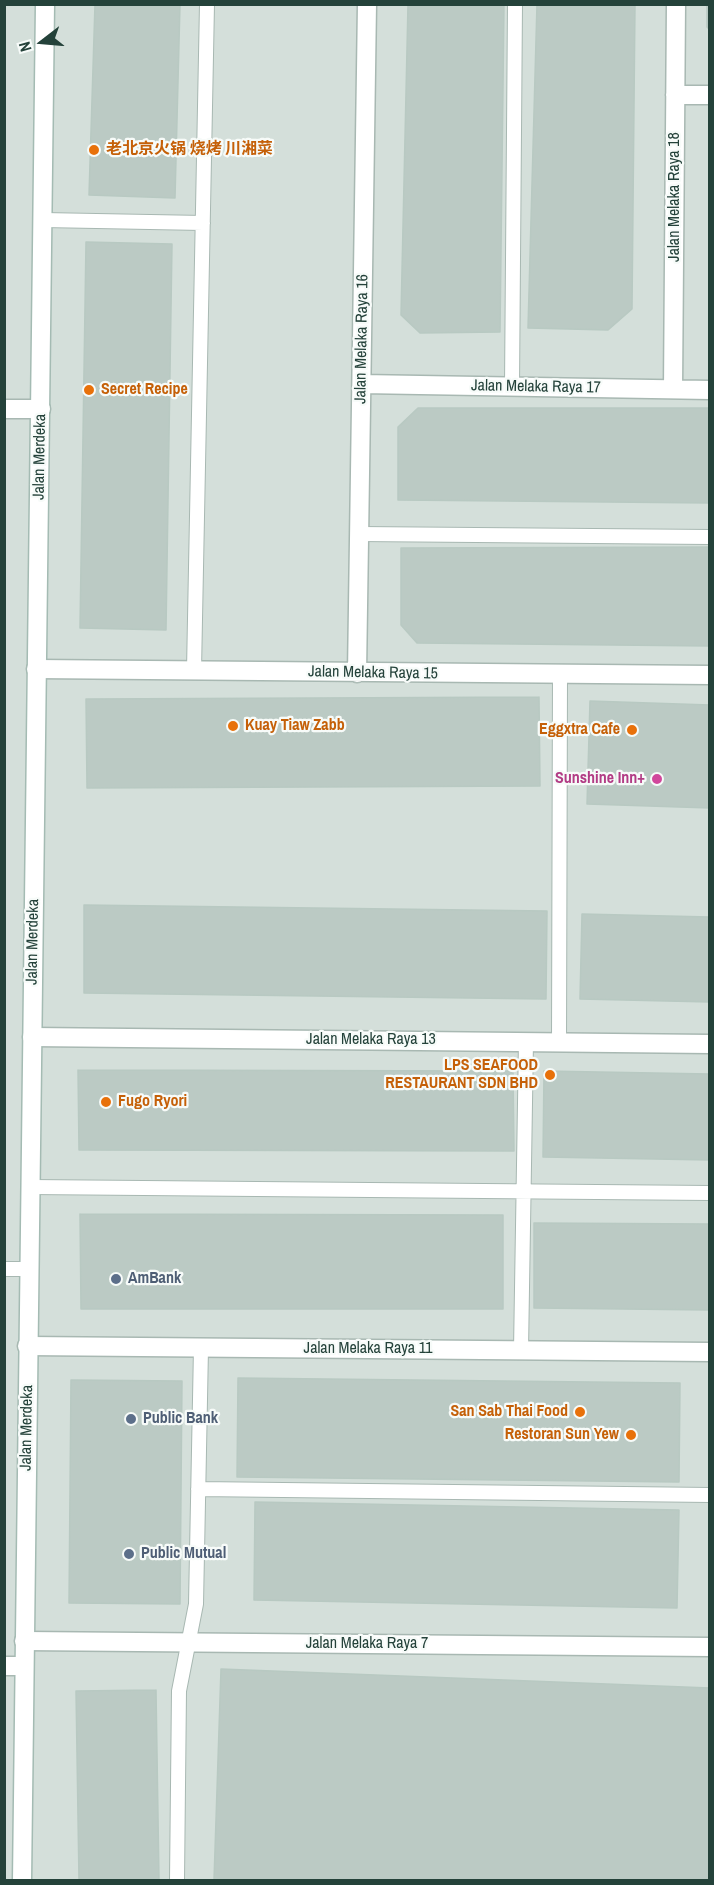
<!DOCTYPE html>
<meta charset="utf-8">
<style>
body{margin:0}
#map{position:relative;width:714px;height:1885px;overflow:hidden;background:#e6efeb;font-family:"Archivo Narrow",sans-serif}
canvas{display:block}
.frame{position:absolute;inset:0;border:6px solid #24423a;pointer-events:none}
.north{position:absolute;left:12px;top:12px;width:60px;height:60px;-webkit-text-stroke:4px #f7fbf9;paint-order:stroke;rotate:254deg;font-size:16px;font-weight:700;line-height:24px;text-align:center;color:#24423a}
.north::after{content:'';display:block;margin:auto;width:21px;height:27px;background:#24423a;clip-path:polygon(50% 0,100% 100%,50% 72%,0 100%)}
</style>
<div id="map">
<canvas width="714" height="1885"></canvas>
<div class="frame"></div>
<div class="north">N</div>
</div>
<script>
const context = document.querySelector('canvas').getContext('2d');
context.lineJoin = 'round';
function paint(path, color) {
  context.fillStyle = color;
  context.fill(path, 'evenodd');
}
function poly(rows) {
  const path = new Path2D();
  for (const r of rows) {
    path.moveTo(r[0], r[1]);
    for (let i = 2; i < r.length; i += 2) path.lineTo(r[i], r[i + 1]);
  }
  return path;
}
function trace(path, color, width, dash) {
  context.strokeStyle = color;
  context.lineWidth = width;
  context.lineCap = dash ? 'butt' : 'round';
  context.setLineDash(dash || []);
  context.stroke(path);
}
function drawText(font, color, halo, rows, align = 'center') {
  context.font = font + ' "Archivo Narrow","Noto Sans SC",sans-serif';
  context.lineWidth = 4.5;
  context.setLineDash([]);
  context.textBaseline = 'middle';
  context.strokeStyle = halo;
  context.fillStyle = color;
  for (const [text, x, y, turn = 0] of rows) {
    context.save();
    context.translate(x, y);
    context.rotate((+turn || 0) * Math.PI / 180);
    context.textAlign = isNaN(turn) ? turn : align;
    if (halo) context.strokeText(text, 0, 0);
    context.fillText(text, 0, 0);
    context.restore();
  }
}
paint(poly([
 [5,5,709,5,709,1880,5,1880]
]), '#d4dfda');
const building = poly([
 [95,4,180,4,175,198,89,195,95,4],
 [408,4,504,4,500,332,420,333,401,315,408,4],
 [537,4,635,4,632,309,608,330,528,328,537,4],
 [707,4,710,4,710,30,707,27,707,4],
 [86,242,172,244,166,630,80,628,86,242],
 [418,408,710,408,710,503,398,500,398,427,418,408],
 [710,547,710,646,417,643,401,625,401,548,710,547],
 [539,697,540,786,87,788,86,699,539,697],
 [590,701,710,705,710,808,587,804,590,701],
 [84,905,547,911,546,999,84,993,84,905],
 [582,914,710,917,710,1002,580,999,582,914],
 [78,1070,513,1071,514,1151,79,1150,78,1070],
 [544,1071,710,1074,710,1160,543,1157,544,1071],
 [80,1214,503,1215,503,1309,81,1309,80,1214],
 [534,1223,710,1224,710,1310,534,1308,534,1223],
 [238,1378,680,1383,679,1482,237,1477,238,1378],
 [71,1380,182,1381,180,1604,69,1603,71,1380],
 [255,1502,679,1510,677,1608,254,1600,255,1502],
 [221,1669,710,1688,710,1880,214,1880,221,1669],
 [156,1690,159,1880,79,1880,76,1691,156,1690]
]);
paint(building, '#bbcac4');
trace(building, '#b8c9c2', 1.5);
const service = poly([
 [43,220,203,223],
 [512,386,515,4],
 [359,534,710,537],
 [194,670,207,4],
 [559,1041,560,674],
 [30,1187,710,1193],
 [4,1269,28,1269],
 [521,1350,526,1041],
 [198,1489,710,1495],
 [177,1880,179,1691,196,1604,201,1348]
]);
const minor = poly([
 [675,95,710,95],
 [362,384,710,390],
 [673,389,676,4],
 [4,409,41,409],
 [36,669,710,675],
 [357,673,367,4],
 [32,1037,710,1044],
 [27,1346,710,1352],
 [24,1641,710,1647],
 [4,1666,24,1666]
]);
const secondary = poly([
 [22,1880,45,4]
]);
trace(service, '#a8b8b2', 16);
trace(minor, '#a8b8b2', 21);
trace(secondary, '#a4bbb3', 21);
trace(service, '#fff', 14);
trace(minor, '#fff', 18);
trace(secondary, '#fff', 18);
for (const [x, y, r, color] of [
 [94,150,6,"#e8710a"],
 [89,390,6,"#e8710a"],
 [233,726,6,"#e8710a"],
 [632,730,6,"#e8710a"],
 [657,779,6,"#d1479c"],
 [550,1075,6,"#e8710a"],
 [106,1102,6,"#e8710a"],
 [116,1279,6,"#5c6f8a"],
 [580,1412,6,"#e8710a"],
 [131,1419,6,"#5c6f8a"],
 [631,1435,6,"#e8710a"],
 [129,1554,6,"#5c6f8a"]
]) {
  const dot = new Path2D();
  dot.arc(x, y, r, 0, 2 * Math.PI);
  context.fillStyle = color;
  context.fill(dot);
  trace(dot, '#f7fbf9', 2);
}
drawText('bold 16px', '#c56008', '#f7fbf9', [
 ["老北京火锅 烧烤 川湘菜",106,150],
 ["Secret Recipe",101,390],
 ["Kuay Tiaw Zabb",245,726],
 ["Eggxtra Cafe",620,730,"right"],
 ["LPS SEAFOOD",538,1066,"right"],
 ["RESTAURANT SDN BHD",538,1084,"right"],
 ["Fugo Ryori",118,1102],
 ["San Sab Thai Food",568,1412,"right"],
 ["Restoran Sun Yew",619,1435,"right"]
], 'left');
drawText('16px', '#24423a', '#f7fbf9', [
 ["Jalan Melaka Raya 18",675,197,-90],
 ["Jalan Melaka Raya 16",362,339,-89],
 ["Jalan Melaka Raya 17",536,387,1],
 ["Jalan Merdeka",40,457,-89],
 ["Jalan Melaka Raya 15",373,673,1],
 ["Jalan Merdeka",33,942,-89],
 ["Jalan Melaka Raya 13",371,1040],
 ["Jalan Melaka Raya 11",368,1349],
 ["Jalan Merdeka",27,1428,-89],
 ["Jalan Melaka Raya 7",367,1644]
]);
drawText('bold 16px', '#b23c85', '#f7fbf9', [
 ["Sunshine Inn+",645,779]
], 'right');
drawText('bold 16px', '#4e5e75', '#f7fbf9', [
 ["AmBank",128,1279],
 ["Public Bank",143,1419],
 ["Public Mutual",141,1554]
], 'left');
</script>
